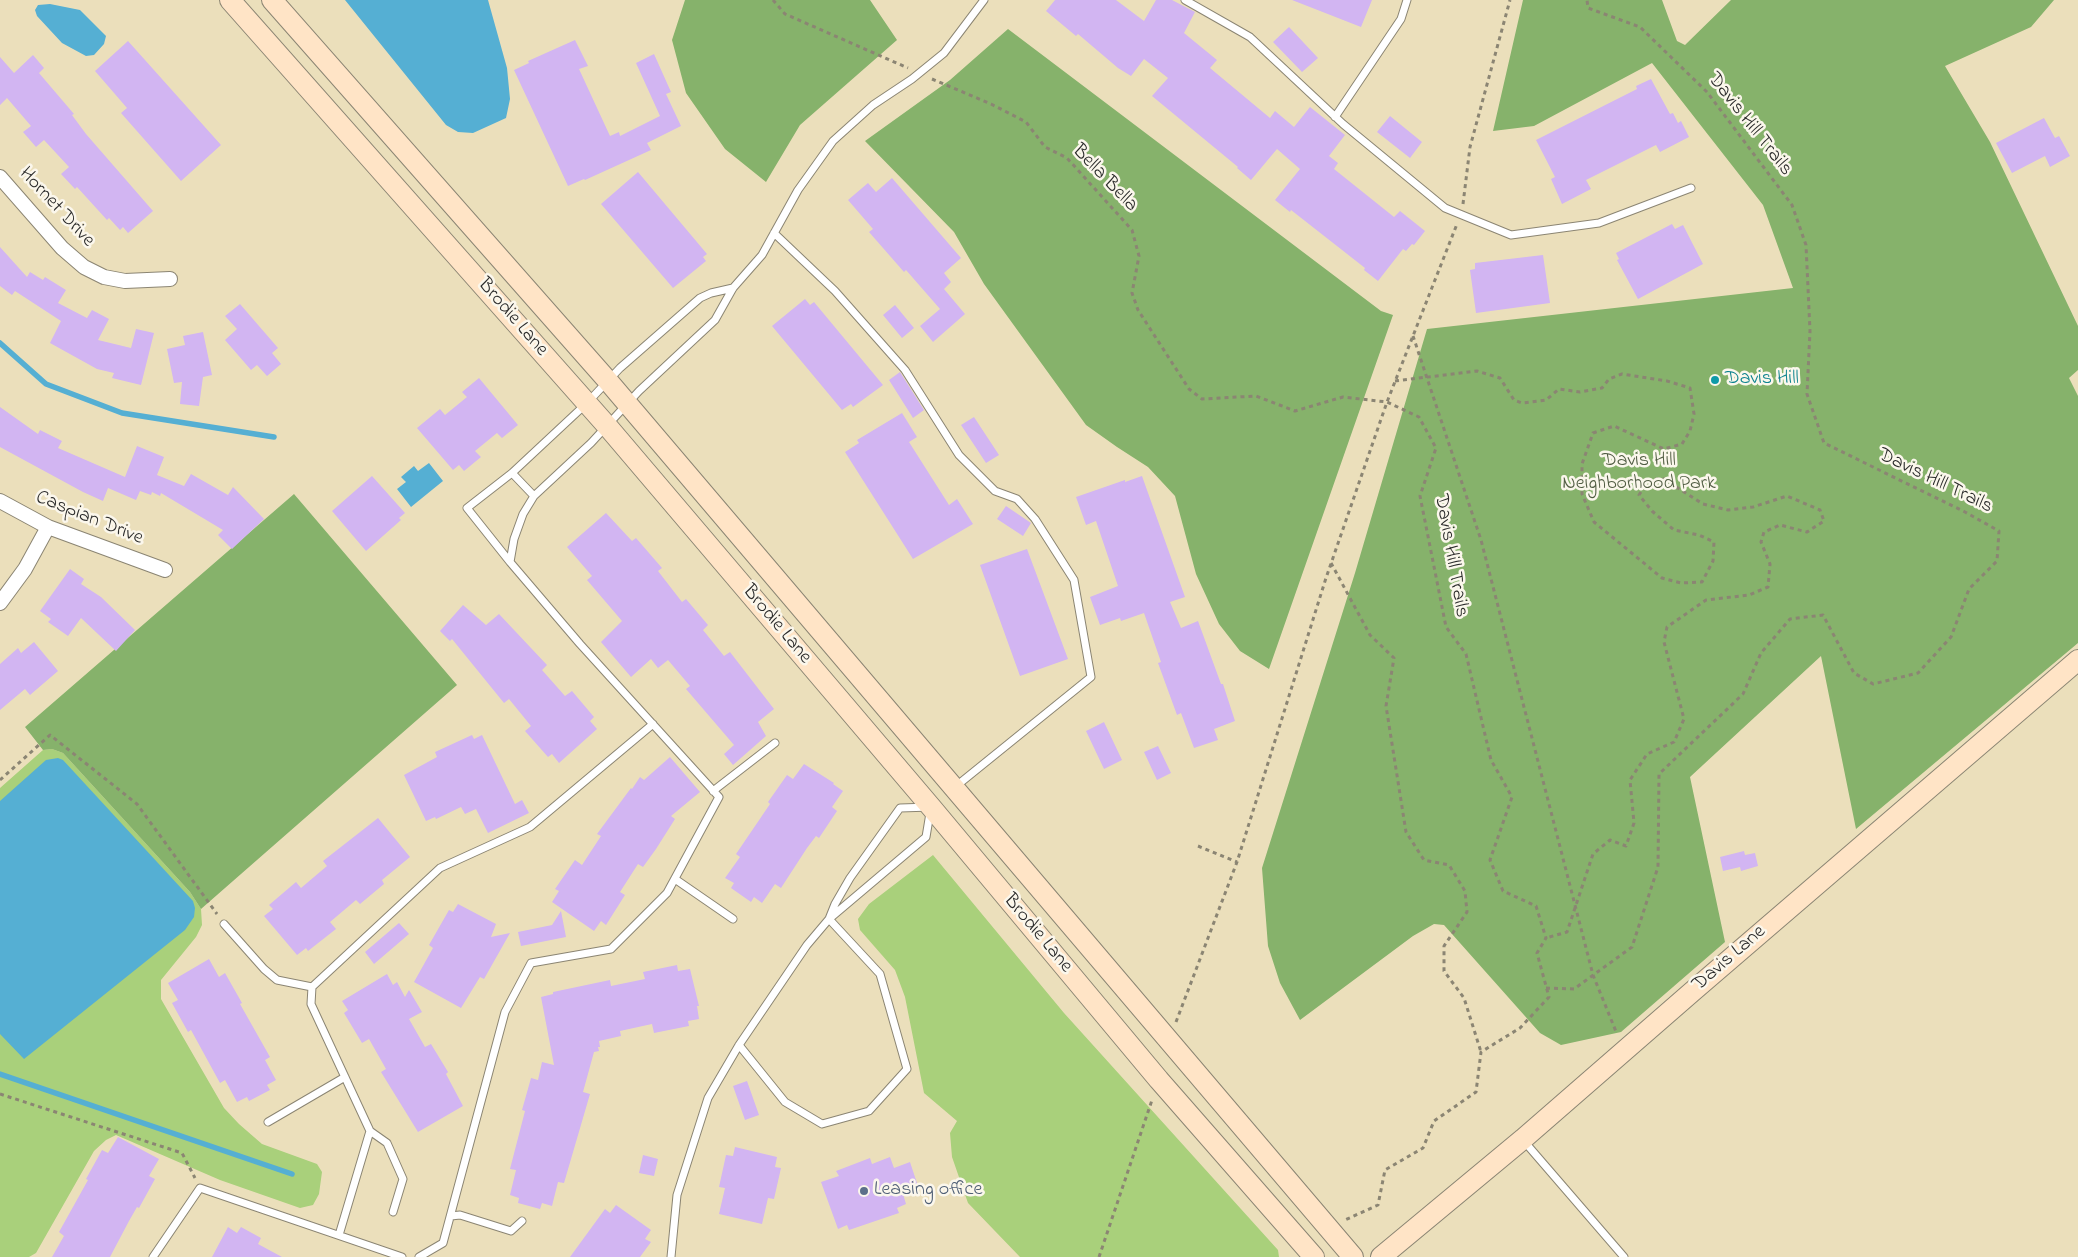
<!DOCTYPE html>
<style>
body{margin:0}
canvas{display:block;background:#ebdfbb}
</style>
<canvas width="2078" height="1257"></canvas>
<script>
const context = document.querySelector('canvas').getContext('2d');
context.lineJoin = 'round';
function paint(path, color) {
  context.fillStyle = color;
  context.fill(path, 'evenodd');
}
function poly(rows) {
  const path = new Path2D();
  for (const r of rows) {
    path.moveTo(r[0], r[1]);
    for (let i = 2; i < r.length; i += 2) path.lineTo(r[i], r[i + 1]);
  }
  return path;
}
function trace(path, color, width, dash) {
  context.strokeStyle = color;
  context.lineWidth = width;
  context.lineCap = dash ? 'butt' : 'round';
  context.setLineDash(dash || []);
  context.stroke(path);
}
function drawText(font, color, halo, rows, align = 'center') {
  context.font = font + ' "Indie Flower",sans-serif';
  context.lineWidth = 5;
  context.setLineDash([]);
  context.textBaseline = 'middle';
  context.strokeStyle = halo;
  context.fillStyle = color;
  for (const [text, x, y, turn = 0] of rows) {
    context.save();
    context.translate(x, y);
    context.rotate((+turn || 0) * Math.PI / 180);
    context.textAlign = isNaN(turn) ? turn : align;
    if (halo) context.strokeText(text, 0, 0);
    context.fillText(text, 0, 0);
    context.restore();
  }
}
paint(poly([
 [52,749,63,753,190,892,201,909,202,925,196,937,161,980,161,999,224,1108,239,1124,262,1144,317,1164,322,1172,319,1194,313,1205,300,1208,220,1180,116,1135,106,1140,94,1151,36,1253,29,1257,0,1257,0,788,43,750],
 [933,855,1064,1013,1278,1250,1279,1257,1020,1257,968,1203,952,1157,950,1133,957,1121,924,1093,905,997,895,970,860,930,858,919,869,904]
]), '#a9d07b');
paint(poly([
 [685,0,870,0,897,40,800,125,766,182,725,149,686,93,672,40],
 [1523,0,1662,0,1677,41,1685,45,1731,0,2054,0,2031,27,1945,66,1990,142,2078,326,2078,370,2069,378,2078,396,2078,643,1856,829,1821,656,1690,777,1725,942,1621,1032,1561,1045,1540,1033,1444,925,1434,924,1413,936,1300,1020,1280,983,1268,946,1262,868,1355,573,1427,329,1793,288,1763,205,1652,63,1534,126,1493,131],
 [1008,29,1381,311,1393,315,1269,669,1240,651,1219,624,1196,574,1175,496,1148,467,1117,447,1086,425,984,284,954,232,865,141,950,80],
 [294,494,457,685,201,909,190,892,63,753,52,749,43,750,25,727]
]), '#86b26b');
paint(poly([
 [345,0,488,0,507,68,510,99,506,118,473,133,458,132,446,125],
 [50,4,80,10,106,36,104,44,94,55,86,56,62,43,37,16,35,10,38,5],
 [429,463,443,481,411,507,397,489,406,482,401,477,414,466,418,471],
 [58,758,63,760,193,901,195,908,194,917,185,930,24,1059,0,1034,0,801,46,760]
]), '#55afd3');
trace(poly([
 [0,343,46,384,122,413,274,437],
 [0,1074,292,1174]
]), '#55afd3', 5.5);
paint(poly([
 [1055,0,1116,0,1144,21,1156,0,1172,0,1195,12,1184,33,1217,60,1210,68,1270,118,1275,111,1294,127,1310,107,1345,135,1329,156,1338,163,1334,169,1394,217,1400,211,1425,231,1414,245,1412,244,1406,251,1403,249,1378,281,1364,270,1365,268,1291,210,1290,212,1275,200,1300,169,1277,149,1251,180,1237,168,1238,167,1152,96,1168,78,1144,59,1131,76,1118,68,1078,34,1076,36,1046,11],
 [1292,0,1372,0,1361,27],
 [1289,27,1318,58,1302,72,1273,42],
 [575,40,588,66,579,69,610,136,619,132,620,136,660,116,636,63,654,54,671,92,666,94,681,126,647,143,651,150,585,180,584,179,568,186,514,70,529,63,528,61],
 [128,41,221,145,181,181,121,113,127,108,95,71],
 [33,55,44,68,39,73,74,114,72,115,86,134,153,211,128,233,123,227,120,230,109,218,107,220,77,187,75,189,61,174,69,167,44,140,36,147,23,132,31,126,7,98,0,105,0,57,14,73],
 [1651,79,1670,114,1673,113,1678,123,1681,121,1689,137,1660,152,1656,145,1586,180,1591,189,1562,204,1551,179,1555,177,1536,140,1637,89,1636,86],
 [1390,116,1422,142,1410,158,1377,132],
 [2044,118,2055,138,2059,136,2070,156,2050,167,2045,156,2012,173,1996,143],
 [638,172,707,254,703,257,706,261,673,288,601,204],
 [892,178,961,258,944,273,951,282,944,289,965,314,933,342,920,326,940,309,906,270,904,272,869,232,873,229,848,200,868,183,876,192],
 [1672,224,1675,229,1683,225,1703,264,1638,299,1617,260,1619,259,1616,253],
 [0,247,27,277,30,272,43,280,45,277,66,290,58,303,87,318,92,310,109,319,98,340,131,348,136,329,154,333,141,385,112,378,114,373,97,369,50,343,61,321,15,291,12,295,0,286],
 [1543,255,1550,303,1476,313,1470,270,1475,269,1475,263],
 [805,299,810,305,814,302,883,385,853,407,851,404,842,410,772,326],
 [240,304,278,348,272,353,281,364,267,376,257,365,251,370,225,340,237,329,225,316],
 [895,305,914,328,902,338,883,315],
 [203,332,212,375,203,377,199,406,180,404,182,382,174,383,167,349,185,345,183,336],
 [900,372,924,410,913,418,889,380],
 [479,378,518,425,502,438,497,433,475,451,481,457,464,471,459,465,453,470,417,428,440,409,445,415,467,397,462,392],
 [0,407,38,434,40,430,62,441,58,448,125,477,137,446,164,457,157,475,184,486,191,474,228,495,233,487,264,519,232,549,218,535,223,530,161,493,160,496,152,492,151,495,140,491,136,500,108,488,103,501,83,492,0,447],
 [902,413,917,437,909,442,949,505,957,499,973,524,913,559,845,452,859,443,857,440],
 [974,417,999,455,986,463,961,425],
 [372,476,405,513,399,518,401,520,366,551,332,511],
 [1142,476,1185,597,1170,602,1181,628,1198,621,1221,684,1223,684,1235,721,1214,729,1218,740,1194,748,1181,713,1177,715,1158,663,1161,662,1144,613,1121,621,1120,618,1100,625,1090,597,1118,586,1096,521,1086,525,1076,497,1125,480,1125,482],
 [1006,506,1031,523,1023,536,997,519],
 [606,513,632,541,636,538,662,568,658,571,682,602,686,599,708,625,703,630,724,656,730,652,774,709,758,722,766,736,733,765,724,754,734,745,686,689,690,686,668,660,658,668,651,659,631,677,601,642,622,621,587,580,592,576,567,547],
 [1027,549,1068,659,1020,676,980,565],
 [70,569,84,579,81,584,101,597,135,630,116,651,81,618,68,636,48,622,51,619,40,611],
 [463,605,486,625,499,614,547,665,542,670,565,696,572,691,594,717,590,721,597,729,559,763,552,754,548,757,525,731,531,726,509,699,504,703,452,639,450,641,440,631],
 [34,642,58,671,30,695,25,689,0,710,0,664,18,648,21,653],
 [1104,722,1122,760,1104,769,1086,731],
 [472,735,474,739,482,735,515,804,522,800,529,813,488,833,476,809,465,814,461,807,436,819,435,817,426,821,404,775,437,757,435,752],
 [1158,746,1171,773,1157,780,1144,752],
 [670,757,700,792,671,816,675,819,656,849,643,867,638,864,620,892,625,895,606,925,601,921,594,931,552,902,559,891,555,889,575,860,582,865,601,836,597,834,631,788,632,789,640,777,644,780],
 [804,764,834,783,833,784,843,791,832,807,837,811,819,838,816,836,807,848,781,888,775,884,762,903,754,897,751,902,731,888,734,883,725,878,740,857,736,854,770,804,768,802,787,775,793,779],
 [378,818,410,857,382,880,384,884,360,904,356,900,330,922,336,929,308,951,306,948,297,955,264,916,273,909,269,905,296,882,301,888,327,866,323,861],
 [1744,851,1745,855,1755,853,1758,866,1741,871,1740,867,1723,871,1720,857],
 [458,904,496,924,491,937,510,933,484,979,480,977,461,1008,414,982,433,948,429,945,449,910,453,912],
 [561,911,566,937,521,946,518,932,552,925],
 [399,923,409,934,374,964,365,952],
 [209,959,219,977,225,973,242,1003,240,1004,270,1057,265,1060,276,1080,267,1085,270,1090,249,1101,247,1097,237,1102,225,1080,220,1083,191,1030,188,1032,172,1003,178,1000,168,983],
 [677,965,678,971,690,969,699,1006,697,1006,699,1019,688,1021,689,1026,654,1033,652,1024,620,1031,621,1036,599,1041,600,1047,598,1047,599,1051,594,1052,583,1092,590,1094,564,1183,558,1182,552,1206,542,1203,540,1209,518,1203,519,1198,510,1195,516,1170,510,1169,525,1111,522,1110,531,1078,538,1080,542,1062,554,1065,541,997,553,994,553,992,610,980,611,986,645,979,643,972],
 [387,974,393,985,397,982,405,997,409,990,422,1012,409,1019,425,1047,431,1044,448,1072,446,1074,463,1106,418,1132,381,1072,386,1069,369,1039,362,1043,344,1013,348,1010,342,1001],
 [747,1081,759,1115,745,1120,733,1086],
 [118,1137,159,1159,149,1176,155,1179,139,1208,137,1207,129,1221,110,1257,52,1257,64,1236,59,1232,88,1180,86,1179,102,1150,108,1153],
 [735,1147,777,1157,775,1167,781,1168,774,1199,768,1198,762,1224,719,1214,725,1188,719,1187,726,1155,733,1156],
 [643,1155,658,1159,654,1176,639,1173],
 [890,1157,894,1168,910,1162,919,1189,903,1194,906,1204,897,1208,899,1213,849,1230,847,1225,838,1229,821,1182,839,1176,836,1171,870,1158,872,1164],
 [616,1205,651,1230,645,1239,651,1242,640,1257,570,1257,605,1209,610,1213],
 [228,1227,237,1233,241,1227,261,1238,258,1244,282,1257,212,1257]
]), '#d2b5f2');
const lane = poly([
 [1185,0,1250,37,1343,124,1445,208,1511,235,1599,223,1691,188],
 [1335,117,1401,19,1407,0],
 [774,233,835,291,905,370,959,455,995,491,1017,499,1035,519,1074,580,1091,677,955,787],
 [512,473,534,496],
 [510,562,514,539,523,514,534,496,591,443,639,391,715,320,733,288,762,255,798,190,833,141,873,105,912,79,944,53,984,0],
 [713,791,775,743],
 [675,879,733,919],
 [224,924,264,969,277,980,312,987],
 [739,1045,785,1102,822,1124,869,1111,907,1069,880,974,829,919],
 [268,1122,345,1077],
 [370,1131,387,1143,403,1179,393,1212],
 [1523,1140,1624,1257],
 [451,1216,460,1215,511,1231,522,1221],
 [339,1235,370,1131,311,1004,312,987,440,868,530,827,653,724],
 [153,1257,200,1188,402,1257],
 [419,1257,443,1243,505,1012,531,963,611,949,667,893,719,797,580,644,510,562,467,508,512,473,587,403,620,368,700,298,711,293,733,288],
 [671,1257,677,1195,708,1098,739,1045,807,945,829,919,926,837,931,807,900,808,850,878,835,904,829,919]
]);
const street = poly([
 [0,177,62,248,84,267,104,277,125,281,170,279],
 [0,501,48,527,165,570],
 [0,603,25,569,48,527]
]);
const secondary = poly([
 [230,0,608,427,931,807,1159,1080,1314,1257],
 [272,0,608,381,1353,1257],
 [1381,1257,1523,1139,1693,991,2078,660]
]);
trace(lane, '#8b8573', 9);
trace(street, '#8b8573', 16);
trace(secondary, '#8b8573', 22);
trace(poly([
 [773,0,785,14,908,68],
 [932,79,991,104,1026,122,1045,147,1067,158,1132,230,1139,256,1132,293,1138,310,1189,389,1202,399,1256,396,1295,411,1343,397,1387,402,1419,417,1436,448,1420,496,1446,627,1466,654,1491,760,1512,797,1490,860,1503,891,1536,906,1546,938,1537,953,1549,997,1520,1028,1481,1052,1476,1092,1434,1121,1423,1148,1385,1170,1378,1205,1345,1220],
 [1463,204,1470,147,1510,0],
 [1413,336,1481,540,1593,975,1617,1034],
 [1395,381,1477,371,1500,378,1514,400,1522,403,1546,400,1559,389,1580,392,1602,388,1609,379,1622,374,1667,381,1690,388,1694,414,1690,431,1682,444,1664,449,1614,426,1593,433,1582,464,1582,494,1594,522,1662,578,1681,583,1702,582,1713,561,1714,542,1699,535,1674,530,1652,511,1639,495,1648,481,1662,478,1703,504,1728,510,1753,507,1787,496,1820,510,1824,521,1807,532,1780,525,1764,532,1761,542,1770,564,1768,587,1749,595,1706,600,1667,627,1664,642,1684,719,1674,742,1647,754,1630,780,1634,823,1626,846,1610,840,1593,854,1567,932,1546,938],
 [1331,563,1370,635,1394,658,1386,706,1406,832,1424,860,1449,865,1465,891,1467,912,1444,946,1444,971,1464,998,1481,1052],
 [0,780,50,735,137,804,217,914],
 [1198,846,1237,862],
 [1546,988,1574,989,1632,947,1658,867,1659,774,1743,694,1761,653,1790,619,1823,615,1854,673,1873,684,1918,673,1951,637,1969,589,1997,561,1999,531,1965,512,1824,443,1807,394,1810,331,1806,245,1792,205,1707,92,1640,27,1588,8,1587,0],
 [1176,1022,1237,862,1326,578,1387,402,1457,224],
 [0,1094,182,1153,195,1178],
 [1099,1257,1152,1100]
]), '#8b8573', 3, [4, 4]);
trace(lane, '#fff', 7);
trace(street, '#fff', 14);
trace(secondary, '#ffe4c6', 20);
for (const [x, y, r, color] of [
 [1715,380,5,"#0f9aa8"],
 [864,1191,5,"#5c6f8a"]
]) {
  const dot = new Path2D();
  dot.arc(x, y, r, 0, 2 * Math.PI);
  context.fillStyle = color;
  context.fill(dot);
  trace(dot, '#fbf7ec', 2);
}
drawText('20px', '#2b2b2b', '#fbf7ec', [
 ["Davis Hill Trails",1749,125,52],
 ["Bella Bella",1104,179,46],
 ["Hornet Drive",56,208,47],
 ["Brodie Lane",512,318,49],
 ["Davis Hill Trails",1935,482,26],
 ["Caspian Drive",89,519,22],
 ["Davis Hill Trails",1450,556,80],
 ["Brodie Lane",776,625,50],
 ["Brodie Lane",1037,934,50],
 ["Davis Lane",1730,959,-41]
]);
drawText('20px', '#0d838f', '#fbf7ec', [
 ["Davis Hill",1725,380]
], 'left');
drawText('20px', '#515d43', '#fbf7ec', [
 ["Davis Hill",1639,462],
 ["Neighborhood Park",1639,485]
]);
drawText('20px', '#4e5e75', '#fbf7ec', [
 ["Leasing office",874,1191]
], 'left');
</script>
